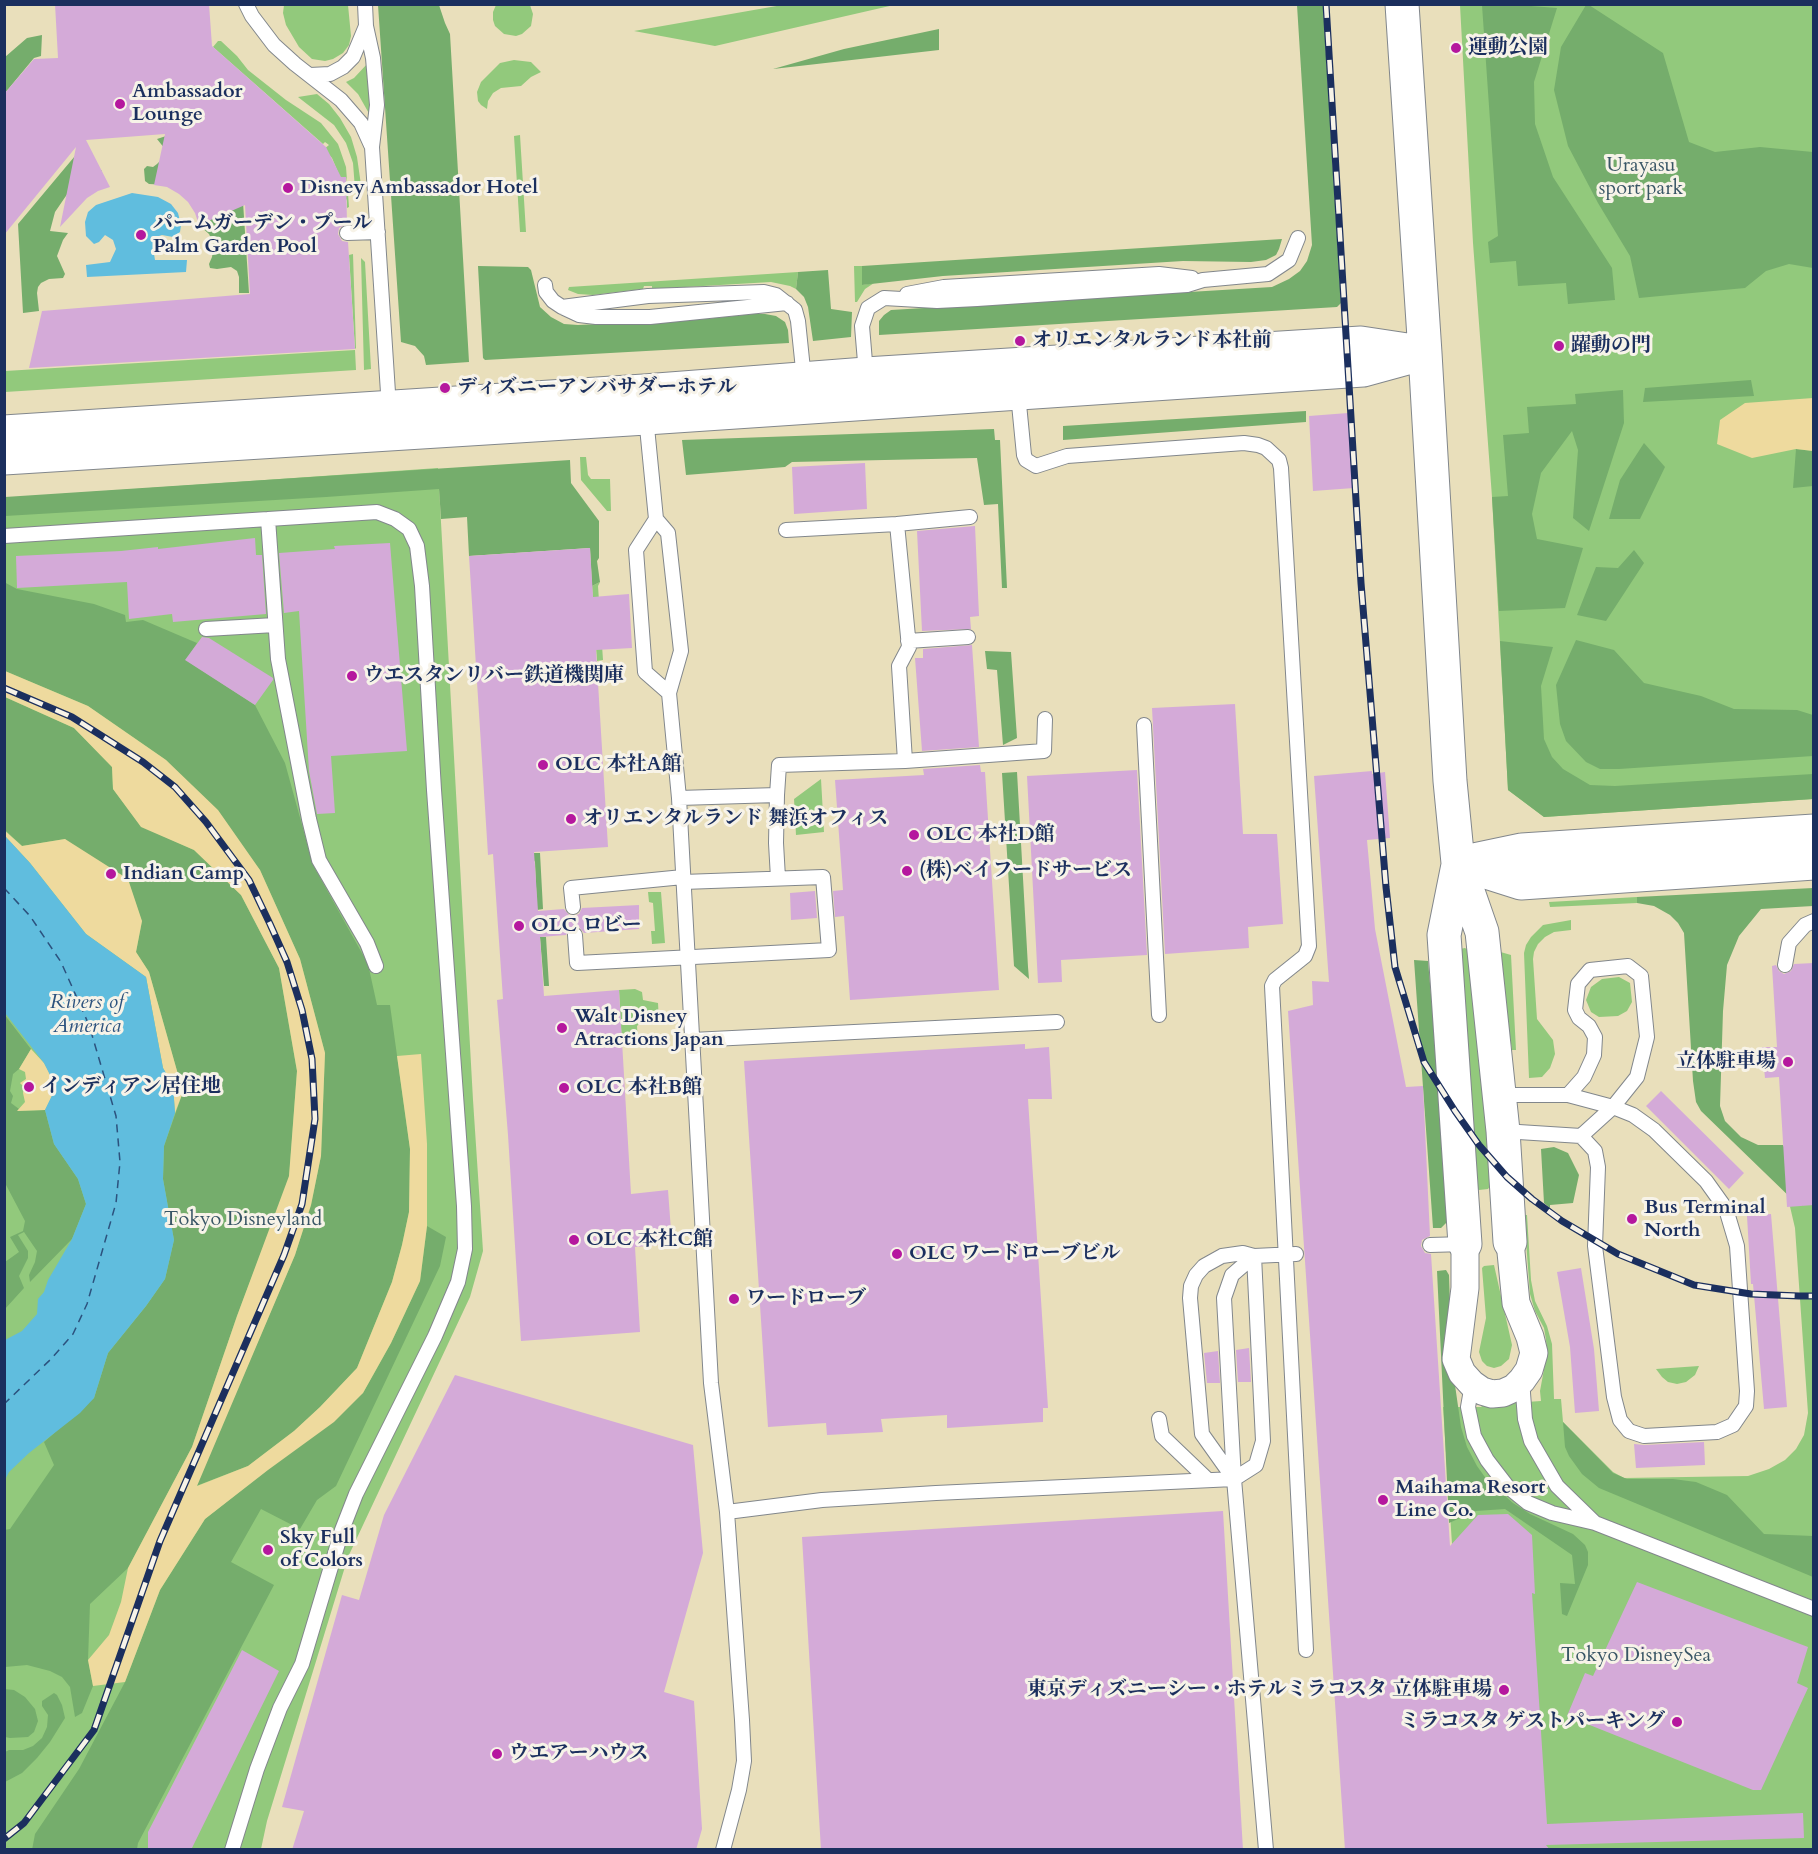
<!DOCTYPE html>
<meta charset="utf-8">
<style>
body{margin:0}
#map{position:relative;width:1818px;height:1854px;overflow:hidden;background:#e9dfbb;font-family:Cardo,serif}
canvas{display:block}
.frame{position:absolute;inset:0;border:6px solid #1b2f5e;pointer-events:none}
</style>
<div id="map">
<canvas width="1818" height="1854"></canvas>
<div class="frame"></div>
</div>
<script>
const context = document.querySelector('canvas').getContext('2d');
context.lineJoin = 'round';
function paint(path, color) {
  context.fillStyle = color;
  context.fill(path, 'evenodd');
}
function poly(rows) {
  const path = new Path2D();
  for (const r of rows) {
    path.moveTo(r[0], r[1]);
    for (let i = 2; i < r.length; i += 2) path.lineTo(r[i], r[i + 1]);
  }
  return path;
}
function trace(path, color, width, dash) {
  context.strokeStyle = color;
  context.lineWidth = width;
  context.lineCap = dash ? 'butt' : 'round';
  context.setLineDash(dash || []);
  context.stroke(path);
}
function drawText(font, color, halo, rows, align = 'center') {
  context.font = font + ' Cardo,"Noto Serif JP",serif';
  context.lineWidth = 6;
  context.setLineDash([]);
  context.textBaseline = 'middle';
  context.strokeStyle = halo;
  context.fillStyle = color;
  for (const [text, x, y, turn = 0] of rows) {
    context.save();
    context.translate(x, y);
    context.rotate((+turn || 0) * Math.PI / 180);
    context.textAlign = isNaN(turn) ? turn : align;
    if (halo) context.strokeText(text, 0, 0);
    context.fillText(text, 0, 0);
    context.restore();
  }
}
paint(poly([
 [788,4,894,5,715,46,634,31],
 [284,5,348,5,351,36,349,45,343,53,333,59,325,61,312,59,299,47,286,25,283,13],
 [496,5,530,5,533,14,531,26,522,34,516,36,504,34,495,26,493,20,493,12],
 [1460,5,1813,5,1813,799,1544,817,1508,790,1492,497,1473,243],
 [218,41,221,41,237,56,248,70,286,100,321,123,338,144,346,167,349,207,347,208,347,201,344,194,344,183,347,182,346,177,340,177,332,158,324,149,329,145,325,142,323,144,213,47],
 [514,60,531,62,541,72,531,77,521,86,501,88,493,93,488,101,487,109,481,105,478,101,477,92,481,82,500,63],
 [368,63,371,117,358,94,346,82,354,78],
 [317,94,329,104,340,118,351,137,357,157,362,192,360,198,356,202,353,163,346,143,334,125,298,97],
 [520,135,526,232,520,232,514,136],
 [353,254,356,348,355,349,349,255],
 [361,258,365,262,371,369,364,370],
 [854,266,862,266,862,285,874,283,865,289,857,302,855,302],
 [798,272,796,289,790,286,771,282,652,289,652,286,644,286,643,289,593,295,578,294,568,290,569,287],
 [355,350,356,370,5,392,5,371],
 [580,457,586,457,588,475,591,479,610,479,611,511,607,511,581,480],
 [438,468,473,1100,483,1251,470,1297,348,1557,267,1821,261,1849,5,1850,5,498],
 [600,582,598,586,603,660,597,661,592,586],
 [821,779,824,832,796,835,794,799],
 [648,892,661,892,665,943,652,944,651,931,655,931,653,903,649,902],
 [1637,897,1637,903,1550,907,1549,902],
 [1571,920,1571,930,1554,932,1545,937,1538,944,1534,952,1533,959,1537,1019,1553,1040,1555,1054,1550,1068,1542,1077,1529,1078,1524,953,1526,945,1531,937,1543,925],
 [1465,948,1468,950,1485,1096,1491,1185,1488,1189,1479,1190,1476,1187,1460,949],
 [1497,951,1511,955,1516,1050,1512,1050],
 [1619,977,1630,983,1632,1002,1627,1011,1618,1016,1599,1017,1591,1012,1586,1000,1591,987,1602,979],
 [635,989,642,992,643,1000,658,1003,659,1021,657,1023,639,1024,637,1026,638,1044,635,1046,622,1046,619,990],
 [1813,1172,1813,1849,1472,1849,1443,1407,1481,1407,1483,1405,1541,1401,1540,1391,1547,1353,1546,1340,1544,1328,1535,1311,1530,1294,1524,1215,1527,1215,1531,1280,1535,1301,1547,1326,1552,1344,1554,1399,1561,1399,1563,1422,1613,1472,1624,1478,1748,1476,1769,1469,1785,1460,1796,1449,1804,1435,1808,1413,1795,1228,1788,1198],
 [1494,1265,1512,1345,1509,1359,1501,1366,1494,1368,1487,1366,1482,1361,1479,1352,1486,1318,1482,1268,1484,1266],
 [1699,1366,1695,1375,1686,1382,1677,1384,1668,1382,1662,1377,1656,1369]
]), '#92c97c');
paint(poly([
 [378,5,439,5,445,23,450,34,469,362,426,365,424,356,415,346,401,342],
 [1297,5,1323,5,1341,303,1337,307,879,335,879,321,884,315,891,310,1272,287,1289,279,1300,271,1307,261,1312,245],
 [1482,5,1518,5,1557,8,1534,82,1535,124,1553,177,1612,268,1615,300,1568,304,1566,283,1518,286,1516,261,1490,263,1488,242,1498,236],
 [1586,5,1589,5,1663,53,1689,142,1715,152,1760,147,1813,152,1813,268,1789,264,1766,271,1745,288,1639,298,1630,256,1598,203,1568,146,1554,90,1561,47],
 [939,29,939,50,773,69,844,49],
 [42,35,41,56,34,58,5,93,5,57,27,38],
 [166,136,243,202,249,293,239,293,239,277,237,271,231,267,217,269,210,268,209,264,212,257,214,245,209,234,199,225,210,220,188,186,149,184,145,181,144,169,147,166,153,167,157,164,161,160,165,149,157,139],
 [85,144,95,166,102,171,86,177,70,190,55,212,50,231,68,233,63,240,57,256,65,274,63,278,49,279,41,283,38,287,37,293,39,311,23,313,18,224],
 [1282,239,1279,249,1276,255,1266,260,1251,262,1183,261,943,276,862,285,862,266],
 [478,266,528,267,531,270,540,307,551,317,564,324,578,325,705,319,753,314,765,314,776,316,785,322,788,330,789,343,485,360,483,358],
 [828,270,831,309,852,312,851,337,813,341,808,307,804,297,796,289,798,272],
 [1751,380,1754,396,1643,402,1645,388],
 [1623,390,1624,423,1589,531,1573,518,1578,450,1572,431,1541,473,1532,514,1537,539,1583,548,1565,608,1499,611,1492,497,1508,496,1503,435,1529,433,1527,407,1576,404,1575,394],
 [1306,411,1306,422,1063,440,1063,426],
 [994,429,995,440,1000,440,1007,588,1002,588,998,504,984,505,977,458,792,462,785,467,686,475,682,440],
 [1644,443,1665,467,1640,519,1609,519,1620,480],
 [1796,449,1813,451,1813,486,1793,488],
 [570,460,571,483,599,521,599,558,597,561,600,582,592,586,590,548,469,556,467,517,441,519,439,489,326,497,5,516,5,497],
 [1634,550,1644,563,1606,621,1577,615,1596,567,1618,568],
 [4,582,17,589,94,604,125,615,126,622,143,620,197,643,186,660,255,705,285,763,313,865,368,964,377,1005,390,1005,410,1149,409,1212,402,1245,392,1282,357,1368,320,1407,294,1431,248,1466,196,1486,295,1255,311,1205,321,1156,325,1053,300,959,260,870,166,760,88,706,5,671],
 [1576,640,1614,650,1644,683,1701,696,1734,709,1797,710,1813,715,1813,756,1619,769,1600,769,1586,762,1566,741,1560,724,1556,685],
 [1500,641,1553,647,1541,686,1544,739,1552,757,1563,769,1590,785,1615,786,1813,774,1813,799,1544,817,1508,790],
 [985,651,1011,652,1017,738,1003,745,997,670,987,669],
 [5,697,74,728,112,767,113,789,141,826,194,850,241,895,279,968,297,1071,289,1179,237,1316,192,1447,128,1568,90,1604,88,1660,93,1686,82,1713,75,1717,70,1687,62,1677,50,1671,27,1665,5,1667,4,1530,10,1529,54,1465,44,1442,94,1398,108,1353,146,1306,165,1279,174,1240,163,1179,164,1146,183,1092,149,972,136,952,142,921,65,839,22,846,5,830],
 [1017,772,1028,967,1029,979,1014,966,1002,773],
 [529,853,540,853,543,909,537,910,535,862],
 [1813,888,1813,906,1761,909,1739,936,1727,965,1723,1011,1720,1106,1725,1121,1741,1137,1758,1145,1783,1145,1800,1178,1803,1206,1796,1203,1701,1111,1696,1102,1693,1081,1684,933,1678,923,1670,915,1654,906,1637,903,1637,897],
 [540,937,546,937,549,986,544,986],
 [1414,960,1428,961,1450,1209,1448,1221,1441,1228,1433,1228],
 [4,1014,31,1049,19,1069,13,1074,10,1091,13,1096,11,1103,19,1109,18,1111,45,1110,54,1144,78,1179,86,1204,72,1239,30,1282,29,1275,35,1262,37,1251,24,1232,18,1235,28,1251,28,1258,19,1276,24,1288,5,1309,5,1262,19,1252,10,1237,23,1231,25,1221,5,1183],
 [1554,1147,1568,1153,1579,1175,1573,1203,1550,1205,1550,1208,1544,1203,1541,1149],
 [427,1226,446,1237,440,1266,336,1486,317,1500,300,1529,261,1509,231,1562,274,1585,138,1843,137,1849,32,1850,35,1834,79,1769,125,1682,160,1590,205,1519,363,1393,391,1343,420,1281],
 [1446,1270,1449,1275,1450,1305,1445,1334,1443,1362,1455,1385,1461,1427,1467,1447,1477,1466,1487,1480,1513,1503,1530,1514,1573,1534,1585,1545,1588,1552,1588,1565,1567,1616,1562,1614,1560,1583,1575,1584,1572,1555,1505,1509,1476,1511,1449,1523,1437,1271],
 [1563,1422,1613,1473,1627,1479,1673,1479,1696,1482,1727,1495,1764,1534,1813,1536,1813,1577,1599,1488,1582,1474,1569,1456,1565,1447],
 [4,1689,14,1690,25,1697,35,1709,38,1721,34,1732,28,1737,10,1738,5,1737],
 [54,1693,57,1695,62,1705,65,1718,50,1742,37,1758,22,1773,5,1782,5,1752,9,1750,23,1750,33,1746,42,1738,47,1727,48,1715,42,1706,42,1701]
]), '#75ad6c');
paint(poly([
 [1813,398,1813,451,1796,449,1752,458,1717,444,1720,420,1745,403],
 [5,671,88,706,166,760,218,810,260,870,300,959,325,1053,321,1156,311,1205,295,1255,197,1486,248,1466,294,1431,320,1407,357,1368,392,1282,402,1245,409,1212,410,1149,397,1056,421,1054,427,1144,427,1226,420,1281,391,1343,363,1393,334,1422,268,1470,205,1519,160,1590,125,1682,93,1686,88,1660,109,1635,121,1602,128,1568,192,1447,237,1316,289,1176,297,1071,279,968,241,895,194,850,141,827,113,789,112,767,74,728,5,697],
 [4,830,22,846,65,839,128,879,142,921,136,952,149,972,183,1092,175,1113,173,1086,163,1068,146,977,86,934,30,863,5,836],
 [31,1049,44,1063,57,1087,45,1110,17,1111,25,1102,23,1093,24,1087,20,1083,26,1079,25,1072,19,1069]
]), '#eeda9e');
paint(poly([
 [132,193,158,197,171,204,178,213,181,225,180,232,173,237,162,235,156,237,153,248,155,260,187,260,186,272,87,277,86,265,110,262,116,249,113,240,105,235,99,242,94,244,86,236,85,222,88,212,96,205],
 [5,836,30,863,86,934,146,977,163,1068,173,1085,175,1113,164,1146,163,1179,174,1240,165,1279,146,1306,108,1353,94,1398,80,1413,29,1453,9,1472,5,1480,5,1340,22,1331,37,1314,38,1299,44,1292,48,1280,72,1239,86,1204,78,1179,54,1144,45,1110,56,1087,44,1063,5,1013]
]), '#60bdde');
trace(poly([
 [4,888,30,916,61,962,89,1025,116,1116,120,1162,116,1203,87,1304,73,1334,51,1359,4,1404]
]), '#2c527e', 1.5, [8, 6]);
paint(poly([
 [55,4,209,4,212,46,326,147,341,177,346,177,347,224,339,228,338,234,342,241,348,242,355,349,29,368,42,311,250,294,245,205,199,225,195,213,188,202,179,194,167,187,154,185,165,134,86,140,110,187,98,191,87,198,60,227,76,147,4,235,4,94,34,59,58,58],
 [1348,413,1354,488,1313,491,1309,416],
 [865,463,867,509,794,514,792,467],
 [975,526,979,616,970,617,971,629,922,631,917,531],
 [255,538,256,555,262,555,266,614,173,622,172,614,129,619,127,582,17,588,16,556,121,551,158,547,158,549],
 [390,543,407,751,331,756,335,813,317,814,309,771,299,611,284,613,279,553,335,549,334,546],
 [590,548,593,597,629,594,632,648,596,650,608,847,534,852,538,911,564,909,569,915,573,916,579,914,582,908,639,905,639,929,584,933,579,927,574,926,570,928,566,935,540,937,544,996,619,990,631,1194,668,1190,672,1244,635,1247,640,1332,521,1341,508,1135,497,1000,503,999,493,854,488,855,469,556],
 [202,637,209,638,273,678,273,680,255,705,185,660],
 [972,645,979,747,922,751,915,658,923,658,923,649],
 [1235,704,1243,834,1277,834,1283,924,1248,927,1249,948,1165,954,1152,708],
 [980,765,981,772,985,772,999,990,850,1000,844,916,835,917,833,891,843,890,835,780,924,775,923,769],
 [1137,770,1147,955,1061,960,1062,982,1038,983,1027,776],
 [1372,771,1372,774,1385,772,1390,838,1367,840,1375,929,1406,1087,1423,1086,1430,1236,1422,1240,1421,1246,1425,1253,1431,1254,1450,1546,1478,1515,1508,1514,1532,1535,1535,1594,1532,1593,1547,1824,1803,1813,1804,1838,1546,1845,1550,1850,1345,1850,1288,1011,1313,1005,1312,981,1329,982,1314,776],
 [815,891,817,918,791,920,790,893],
 [1814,963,1814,1205,1787,1207,1779,1077,1765,1078,1762,1047,1777,1047,1772,966,1776,965,1779,971,1784,974,1791,971,1794,964],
 [1025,1044,1025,1049,1049,1047,1052,1099,1028,1099,1048,1408,1043,1408,1043,1422,947,1428,947,1415,881,1419,883,1432,827,1435,826,1423,768,1427,744,1061],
 [1661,1091,1744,1173,1729,1189,1646,1106],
 [1771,1214,1787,1407,1764,1409,1753,1284,1751,1284,1747,1216],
 [1581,1268,1594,1349,1599,1411,1575,1413,1570,1347,1557,1272],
 [1249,1348,1251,1382,1238,1382,1236,1350],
 [1218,1351,1220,1383,1207,1383,1204,1353],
 [455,1375,693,1445,703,1553,664,1692,694,1701,702,1829,696,1850,292,1850,304,1811,282,1807,342,1595,359,1600,384,1515],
 [1704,1442,1705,1465,1636,1468,1634,1444,1644,1445],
 [1223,1511,1243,1850,821,1850,802,1537],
 [1637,1582,1808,1647,1797,1683,1808,1688,1761,1790,1753,1790,1567,1716,1585,1673,1593,1676],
 [242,1650,279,1671,191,1850,148,1850,148,1832]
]), '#d4aad8');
const lane = poly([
 [246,4,252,16,274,45,295,64,341,100,361,123,371,145],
 [365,4,366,26,373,58,377,105,372,147,389,408],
 [310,75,330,74,343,67,353,57,366,26],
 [347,233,378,232],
 [545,285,546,292,553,301,562,307,648,296,764,292,776,295,795,310,798,321,804,379],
 [907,294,944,287,1159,274,1192,278],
 [564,308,579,315,596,317,650,317,787,303],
 [866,374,862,326,868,308,884,298,937,301,977,299,1187,285,1203,280,1268,274,1289,260,1298,238],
 [1018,394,1024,455,1026,460,1036,466,1067,456,1244,443,1258,445,1266,448,1279,460,1281,468,1309,946,1305,956,1275,980,1272,986,1306,1650],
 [646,417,656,519,636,550,645,672,669,693,679,798,711,1383,727,1512,742,1720,744,1761,739,1790,723,1850],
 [268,519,278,659,309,819,319,860,367,943,376,966],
 [656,519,668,533,681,651,669,693],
 [897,524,909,647,899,666,905,761],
 [786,530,897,524,970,517],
 [4,536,377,512,395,519,409,529,417,546,422,586,434,790,464,1206,465,1249,458,1282,435,1336,356,1494,342,1530,302,1664,280,1708,257,1769,232,1850],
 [206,629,275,625],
 [908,641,968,637],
 [1144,725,1159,1015],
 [777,795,776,843,778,878],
 [679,798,777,795,779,765,905,761,1044,751,1045,719],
 [573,907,571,888,683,877],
 [575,935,577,963,829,950,823,877,683,882],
 [1785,965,1789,943,1805,925,1814,921],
 [692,1040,1057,1022],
 [1499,1095,1568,1095,1613,1107,1633,1115,1654,1130,1706,1181,1726,1209,1737,1246,1747,1391,1746,1406,1733,1425,1717,1432,1644,1436,1629,1431,1620,1420,1614,1397,1595,1246,1598,1167,1595,1151,1581,1136,1503,1131],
 [1568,1095,1584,1077,1594,1055,1595,1037,1589,1026,1579,1018,1575,1010,1578,984,1590,970,1628,966,1641,976,1647,1037,1637,1077,1613,1107,1581,1136],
 [1430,1245,1465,1244],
 [1472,1384,1468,1407,1474,1436,1487,1460,1507,1486,1528,1503,1552,1513,1595,1523,1557,1486,1531,1441,1525,1419,1522,1380],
 [1159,1419,1162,1436,1208,1480],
 [727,1512,822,1500,936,1493,1234,1479,1256,1465,1263,1441,1254,1256,1243,1253,1222,1256,1204,1266,1196,1275,1191,1286,1190,1298,1202,1434,1234,1479],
 [1595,1523,1814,1609],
 [1266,1850,1234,1479,1224,1298,1232,1275,1254,1256,1296,1254]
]);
const street = poly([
 [1465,1244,1465,1288,1456,1359,1462,1373,1472,1384,1482,1391,1492,1394,1503,1393,1514,1388,1522,1380,1529,1370,1534,1353,1530,1337,1516,1303,1510,1242]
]);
const secondary = poly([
 [1402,4,1425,353,1450,781,1458,863,1482,932,1503,1131,1510,1242],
 [4,432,644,391,866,374,1361,343,1414,351],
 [4,458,646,418,1363,370,1425,353],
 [1458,863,1521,883,1814,863],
 [1460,863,1522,850,1814,831],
 [1458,865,1444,935,1465,1244]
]);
trace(lane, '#82878c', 16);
trace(street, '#82878c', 29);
trace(secondary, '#82878c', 35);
trace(lane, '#fff', 14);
trace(street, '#fff', 27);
trace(secondary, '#fff', 33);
const rail = poly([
 [1326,4,1361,583,1386,887,1395,967,1424,1062,1455,1111,1479,1145,1507,1177,1532,1199,1562,1221,1618,1254,1694,1285,1751,1294,1799,1296,1814,1296],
 [4,688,72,717,143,762,175,787,206,822,249,880,270,924,287,962,302,1010,312,1059,315,1119,302,1204,284,1255,160,1541,94,1730,24,1823,4,1839]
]);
trace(rail, '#1b2f5e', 7);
trace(rail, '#f7f3e8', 4.5, [14]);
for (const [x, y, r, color] of [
 [1456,48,6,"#b5179e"],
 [120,104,6,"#b5179e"],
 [288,188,6,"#b5179e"],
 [141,235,6,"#b5179e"],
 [1020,341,6,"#b5179e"],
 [1559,346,6,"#b5179e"],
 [445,388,6,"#b5179e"],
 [352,676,6,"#b5179e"],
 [543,765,6,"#b5179e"],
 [571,819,6,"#b5179e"],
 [914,835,6,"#b5179e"],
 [907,871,6,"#b5179e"],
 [111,874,6,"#b5179e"],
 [519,926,6,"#b5179e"],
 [562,1028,6,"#b5179e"],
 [1788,1062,6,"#b5179e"],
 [29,1087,6,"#b5179e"],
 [564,1088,6,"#b5179e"],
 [1632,1219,6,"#b5179e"],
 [574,1240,6,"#b5179e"],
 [897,1254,6,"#b5179e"],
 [734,1299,6,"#b5179e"],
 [1383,1500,6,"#b5179e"],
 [268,1550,6,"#b5179e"],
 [1504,1690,6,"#b5179e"],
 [1677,1722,6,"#b5179e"],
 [497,1754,6,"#b5179e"]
]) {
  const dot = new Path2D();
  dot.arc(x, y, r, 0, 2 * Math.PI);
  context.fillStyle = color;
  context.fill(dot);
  trace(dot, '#f7f3e8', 2);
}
drawText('bold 20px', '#1b2f5e', '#f7f3e8', [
 ["運動公園",1468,48],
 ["Ambassador",132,92],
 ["Lounge",132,115],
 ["Disney Ambassador Hotel",300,188],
 ["パームガーデン・プール",153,224],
 ["Palm Garden Pool",153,247],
 ["オリエンタルランド本社前",1032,341],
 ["躍動の門",1571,346],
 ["ディズニーアンバサダーホテル",457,388],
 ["ウエスタンリバー鉄道機関庫",364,676],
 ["OLC 本社A館",555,765],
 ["オリエンタルランド 舞浜オフィス",583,819],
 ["OLC 本社D館",926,835],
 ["(株)ベイフードサービス",919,871],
 ["Indian Camp",123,874],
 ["OLC ロビー",531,926],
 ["Walt Disney",574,1017],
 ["Atractions Japan",574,1040],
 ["立体駐車場",1776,1062,"right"],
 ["インディアン居住地",41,1087],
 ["OLC 本社B館",576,1088],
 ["Bus Terminal",1644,1208],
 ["North",1644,1231],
 ["OLC 本社C館",586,1240],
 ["OLC ワードローブビル",909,1254],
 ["ワードローブ",746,1299],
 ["Maihama Resort",1395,1488],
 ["Line Co.",1395,1511],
 ["Sky Full",280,1538],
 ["of Colors",280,1561],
 ["東京ディズニーシー・ホテルミラコスタ 立体駐車場",1492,1690,"right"],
 ["ミラコスタ ゲストパーキング",1665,1722,"right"],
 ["ウエアーハウス",509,1754]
], 'left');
drawText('20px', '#395666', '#f7f3e8', [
 ["Urayasu",1641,166],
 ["sport park",1641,189],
 ["Tokyo Disneyland",243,1220],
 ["Tokyo DisneySea",1636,1656]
]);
drawText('italic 21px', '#2c527e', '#f7f3e8', [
 ["Rivers of",87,1003],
 ["America",87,1027]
]);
</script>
